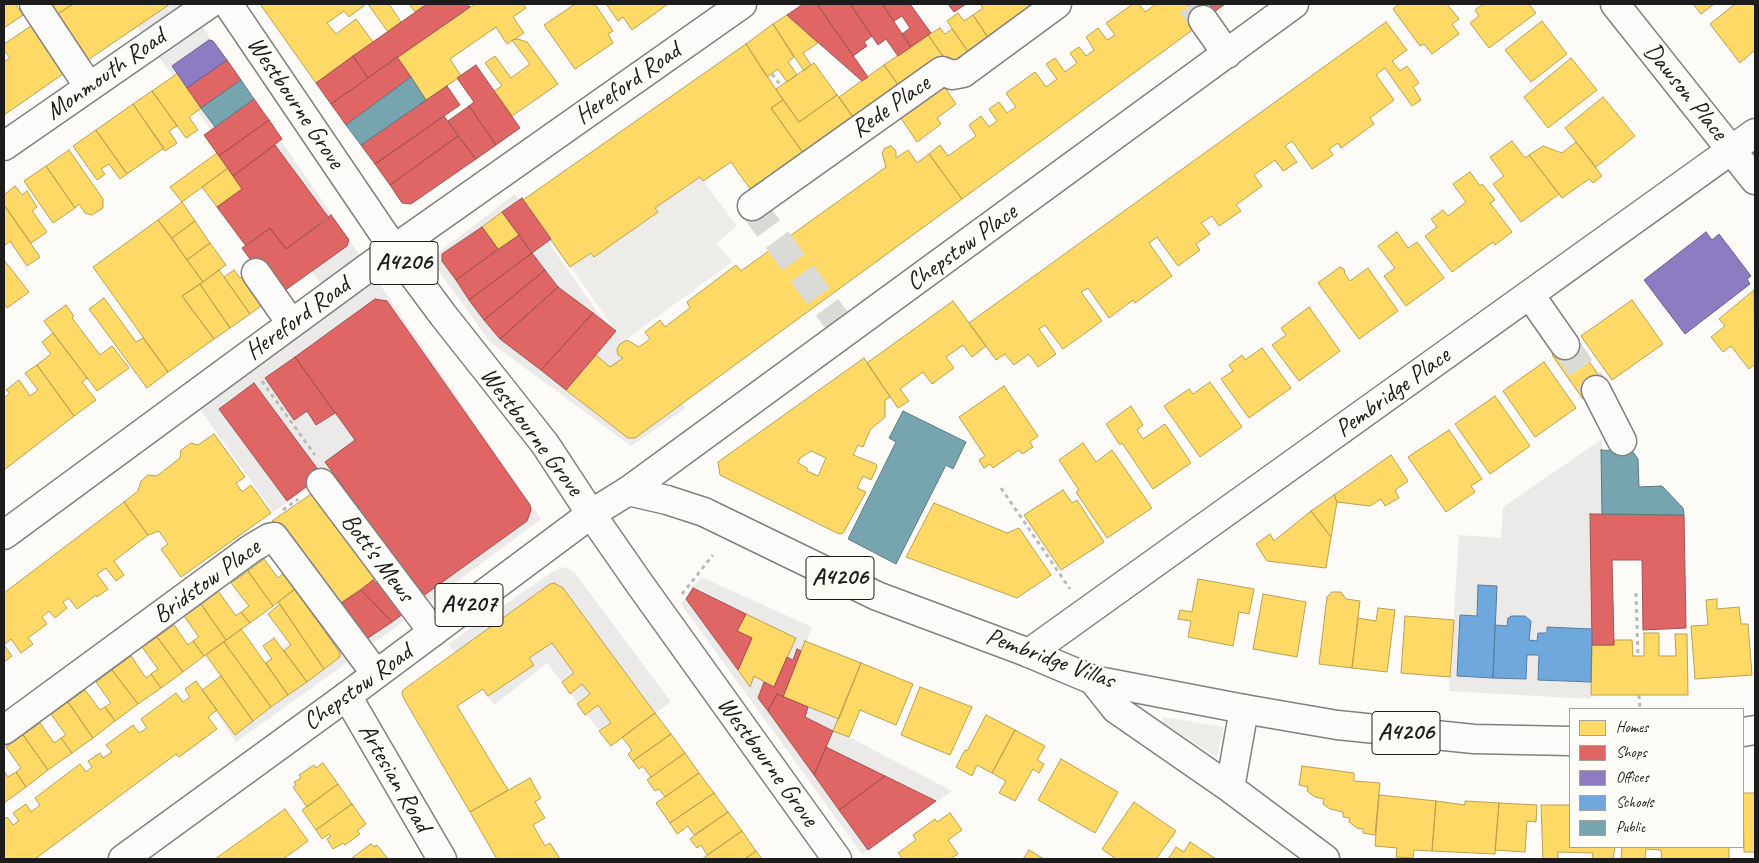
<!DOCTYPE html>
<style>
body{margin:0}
#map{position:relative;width:1759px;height:863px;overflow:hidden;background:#fcfbf8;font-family:Caveat,sans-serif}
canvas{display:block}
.frame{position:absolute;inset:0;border:5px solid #1c1c1c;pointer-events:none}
.legend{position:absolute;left:1569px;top:708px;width:175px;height:140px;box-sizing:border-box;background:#fdfcf7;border:1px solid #a3a29f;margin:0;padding:6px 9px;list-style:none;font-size:15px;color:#1c1c1c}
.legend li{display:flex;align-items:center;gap:10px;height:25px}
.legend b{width:25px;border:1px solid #a3a29f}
</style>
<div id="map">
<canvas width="1759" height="863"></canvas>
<div class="frame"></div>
<ul class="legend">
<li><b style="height:14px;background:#ffd966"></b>Homes</li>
<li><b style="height:14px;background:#e06666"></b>Shops</li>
<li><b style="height:14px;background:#8e7cc3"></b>Offices</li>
<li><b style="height:14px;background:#6fa8dc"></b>Schools</li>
<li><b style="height:14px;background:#76a5af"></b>Public</li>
</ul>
</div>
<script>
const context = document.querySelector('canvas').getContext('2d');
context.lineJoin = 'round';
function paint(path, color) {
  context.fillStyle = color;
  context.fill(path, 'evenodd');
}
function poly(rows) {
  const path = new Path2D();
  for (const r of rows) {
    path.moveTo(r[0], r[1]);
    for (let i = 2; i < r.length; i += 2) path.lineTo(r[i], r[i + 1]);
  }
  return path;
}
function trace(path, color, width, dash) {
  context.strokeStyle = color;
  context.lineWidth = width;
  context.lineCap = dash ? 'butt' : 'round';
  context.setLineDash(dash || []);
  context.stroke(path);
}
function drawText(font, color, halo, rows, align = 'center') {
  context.font = font + ' Caveat,sans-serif';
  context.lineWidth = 5;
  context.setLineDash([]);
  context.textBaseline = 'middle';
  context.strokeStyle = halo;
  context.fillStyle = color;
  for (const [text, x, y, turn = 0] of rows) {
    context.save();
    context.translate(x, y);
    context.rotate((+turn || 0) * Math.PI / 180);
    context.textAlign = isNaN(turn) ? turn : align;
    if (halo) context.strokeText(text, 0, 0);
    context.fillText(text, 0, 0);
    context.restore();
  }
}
paint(poly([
 [121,4,187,4,541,519,366,649,236,742,209,702,383,574,316,483,273,512,200,409,335,304],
 [515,194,598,313,686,408,631,446,490,342,430,259],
 [1602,439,1602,514,1592,645,1591,699,1449,691,1459,535,1501,538,1503,507],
 [565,567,574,572,671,702,611,746,547,663,494,705,448,644,555,570],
 [701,577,812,627,784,697,839,719,834,731,849,737,952,791,862,854,681,604]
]), '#ebeae8');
paint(poly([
 [700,177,737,226,717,243,732,262,623,342,571,267,591,253,594,257,658,212,655,208],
 [1163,717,1224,727,1217,757,1163,723]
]), '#edece8');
const homes = poly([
 [4,4,15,4,23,15,4,28,4,4],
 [46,4,73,4,55,16,46,4],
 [73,4,170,4,85,62,55,16,73,4],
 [260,4,366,4,349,17,344,11,327,23,336,34,356,19,373,42,316,83,260,4],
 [368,4,389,4,401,22,388,32,368,4],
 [409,4,427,4,415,12,409,4],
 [475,4,523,4,526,8,513,17,524,33,507,44,496,27,450,59,461,76,426,100,397,57,475,4],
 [575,4,595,4,613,31,608,34,613,43,575,69,544,25,575,4],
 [606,4,668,4,632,30,623,17,618,21,606,4],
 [980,4,1038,4,989,39,973,15,983,8,980,4],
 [1133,4,1139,4,1145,12,1156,4,1188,4,1202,23,962,199,929,154,940,145,948,156,976,136,969,125,981,116,989,127,997,121,989,109,999,102,1007,113,1016,107,1006,93,1035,72,1046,87,1057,79,1046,64,1055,58,1065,72,1077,63,1070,53,1079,47,1086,56,1094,50,1086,37,1098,28,1107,40,1115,35,1106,23,1133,4],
 [1399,4,1447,4,1459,19,1452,24,1459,34,1432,54,1424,44,1420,46,1393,9,1399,4],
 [1483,4,1529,4,1536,13,1489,48,1470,23,1479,16,1475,10,1483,4],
 [1693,4,1714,4,1701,14,1693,4],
 [1735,4,1752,4,1755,7,1755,50,1740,63,1710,24,1735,4],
 [958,13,964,21,973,15,989,39,969,53,947,21,958,13],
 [787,15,818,43,803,53,811,65,804,71,773,24,787,15],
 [1542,21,1567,54,1531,82,1505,50,1542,21],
 [1386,22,1407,50,1392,61,1400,71,1407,66,1419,83,1413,87,1421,100,1412,106,1385,68,1376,75,1394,100,1370,118,1374,124,1341,148,1338,143,1329,149,1333,155,1312,169,1292,141,1285,146,1297,162,1283,171,1275,160,1254,175,1262,186,1236,205,1241,211,1219,226,1212,216,1201,223,1210,234,1196,244,1200,250,1178,266,1157,237,1149,243,1172,276,1135,303,1133,300,1109,318,1088,288,1081,292,1102,321,1063,349,1045,325,1039,329,1056,354,1038,367,1029,354,1014,365,1005,354,996,360,969,323,1386,22],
 [773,24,794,57,788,62,797,75,787,82,778,69,767,77,746,44,773,24],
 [31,26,63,74,4,115,4,62,10,58,4,50,4,44,31,26],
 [940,28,945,34,952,29,969,53,955,63,946,61,928,35,940,28],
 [928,35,943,56,899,86,884,65,928,35],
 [518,39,527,42,558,84,512,116,494,91,502,86,485,63,495,56,511,78,530,64,512,40,518,39],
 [746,44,783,100,771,108,803,153,751,190,731,162,703,181,700,177,655,208,658,212,594,257,591,253,570,267,523,200,746,44],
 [1571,58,1597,90,1548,128,1524,97,1571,58],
 [814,63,837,95,799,122,776,89,814,63],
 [884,65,899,86,853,117,839,97,884,65],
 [178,73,201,108,189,117,198,130,186,138,152,91,178,73],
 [942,83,956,104,937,118,941,124,917,142,898,114,942,83],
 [152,91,177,126,169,131,177,143,165,151,133,104,152,91],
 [837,95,853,117,803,153,771,108,783,100,799,122,837,95],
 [1603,97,1635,136,1596,167,1565,128,1603,97],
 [133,104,164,148,127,174,96,130,133,104],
 [96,130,127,174,120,179,109,164,101,169,105,174,97,180,73,146,96,130],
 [1512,141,1525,158,1529,155,1559,194,1521,222,1493,184,1504,176,1490,157,1512,141],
 [1576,142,1602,176,1593,183,1589,179,1562,198,1529,155,1543,146,1562,153,1576,142],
 [891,146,896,151,896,158,908,150,917,163,929,154,962,199,635,438,628,438,566,390,596,355,610,367,623,358,618,355,617,349,620,344,627,340,639,347,650,339,645,332,660,320,665,327,690,308,687,302,736,265,741,271,886,167,882,153,885,148,891,146],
 [69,150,103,199,103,208,92,215,85,213,79,204,75,208,46,166,69,150],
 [217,153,228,168,182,202,170,187,217,153],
 [46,166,75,208,53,223,24,181,46,166],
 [228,168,242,189,217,207,202,187,228,168],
 [1470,172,1480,186,1482,184,1495,200,1490,203,1512,232,1495,245,1493,242,1452,272,1425,236,1437,227,1431,219,1443,210,1448,216,1466,202,1453,184,1470,172],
 [15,186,22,195,27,191,37,207,32,211,47,232,31,243,4,205,4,195,15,186],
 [182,202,195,221,172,238,158,220,182,202],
 [4,205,40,257,27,266,10,241,4,246,4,205],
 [502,212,519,235,498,249,482,227,502,212],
 [158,220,203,282,182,296,214,339,168,372,93,267,158,220],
 [195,221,210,243,187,260,172,238,195,221],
 [1397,232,1408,248,1417,242,1444,278,1406,306,1384,276,1395,268,1378,246,1397,232],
 [210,243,226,265,203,282,187,260,210,243],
 [4,260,29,292,7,308,4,304,4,260],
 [1340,267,1344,269,1345,274,1350,281,1368,268,1398,311,1359,339,1318,283,1340,267],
 [219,270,250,314,230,328,200,284,219,270],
 [234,270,240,278,247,274,266,302,250,314,224,277,234,270],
 [200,284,230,328,214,339,182,296,200,284],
 [1754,290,1755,364,1749,369,1731,346,1723,352,1711,337,1725,326,1719,319,1754,290],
 [104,298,136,342,143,338,168,372,147,388,89,309,104,298],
 [1632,300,1663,344,1612,380,1581,336,1632,300],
 [953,301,986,346,972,357,963,345,946,357,954,368,932,384,923,372,900,389,909,401,898,408,867,363,953,301],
 [66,305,74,316,72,318,100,355,112,346,129,368,97,391,44,321,66,305],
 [1309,307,1340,351,1299,381,1272,345,1286,335,1281,328,1309,307],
 [53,333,87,378,82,382,96,400,74,416,37,365,51,354,42,342,53,333],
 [1573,339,1605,384,1583,399,1552,355,1573,339],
 [1262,348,1291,388,1249,418,1221,379,1233,371,1229,365,1242,355,1245,360,1262,348],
 [864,358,890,397,885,400,885,417,870,430,863,447,858,445,853,455,876,464,877,467,871,480,863,476,857,488,866,492,843,533,839,534,720,475,718,462,864,358],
 [811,451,826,458,818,476,807,471,807,468,798,463,800,458,811,451],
 [1544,362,1576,408,1535,437,1503,391,1544,362],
 [37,365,74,416,4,470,4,398,10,393,6,390,19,380,30,396,38,390,25,373,37,365],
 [1210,382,1242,427,1200,457,1164,406,1189,389,1193,394,1210,382],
 [1004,386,1038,436,1030,442,1033,447,1022,454,1019,450,993,468,990,464,984,468,979,460,985,456,959,417,1004,386],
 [1495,396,1530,446,1490,474,1455,424,1495,396],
 [1131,406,1143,425,1137,430,1143,439,1165,424,1191,463,1153,489,1122,443,1120,445,1106,424,1131,406],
 [1449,430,1482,479,1471,486,1475,492,1446,512,1408,457,1449,430],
 [214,434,245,477,236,483,242,492,251,485,271,513,181,577,161,549,168,544,159,531,148,535,124,502,138,491,141,481,148,475,157,476,180,458,181,450,191,443,198,445,214,434],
 [1083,443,1096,462,1112,450,1152,508,1107,538,1076,492,1079,490,1059,460,1083,443],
 [1391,455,1408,481,1395,490,1399,498,1385,506,1381,499,1370,506,1337,502,1334,495,1391,455],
 [317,490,379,576,338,605,281,528,272,521,317,490],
 [1063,490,1072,503,1077,500,1104,542,1061,570,1024,515,1063,490],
 [1334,495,1337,502,1331,537,1311,511,1334,495],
 [124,502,148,535,114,561,124,575,116,581,106,568,97,574,108,589,97,597,96,595,77,609,69,598,63,602,67,608,55,618,49,611,42,617,47,624,28,638,33,644,21,653,11,639,4,645,4,593,124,502],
 [934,503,1007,533,1019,528,1051,575,1017,598,906,557,934,503],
 [1311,511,1331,537,1326,568,1267,561,1256,544,1270,534,1274,541,1311,511],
 [264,559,278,578,284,573,295,589,273,606,248,571,264,559],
 [248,571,273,606,250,623,241,612,249,606,231,583,248,571],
 [1198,579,1254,589,1249,614,1239,612,1233,646,1188,637,1191,621,1178,619,1180,610,1192,612,1198,579],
 [554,583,563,588,655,713,611,746,599,731,611,723,598,705,585,715,577,704,590,694,582,684,570,694,562,682,574,673,552,643,529,658,534,665,488,696,483,689,457,706,508,790,470,812,404,699,402,694,403,690,550,584,554,583],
 [295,589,340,653,340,657,324,669,278,602,295,589],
 [218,591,236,616,241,612,250,623,226,640,201,604,218,591],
 [1332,592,1341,592,1346,599,1360,601,1352,668,1319,664,1327,597,1332,592],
 [1263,594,1306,602,1297,657,1253,649,1263,594],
 [1717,599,1717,609,1739,607,1741,624,1748,624,1752,675,1695,679,1691,626,1708,625,1706,600,1717,599],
 [201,604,226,640,204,656,193,641,199,637,184,616,201,604],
 [280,604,324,669,307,682,284,651,291,645,268,614,280,604],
 [1378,608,1395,610,1387,672,1352,668,1358,618,1376,621,1378,608],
 [746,614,796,638,774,687,754,676,750,687,738,670,752,638,737,631,746,614],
 [1405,616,1454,620,1450,677,1401,673,1405,616],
 [174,625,188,645,193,641,204,656,183,672,157,637,174,625],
 [241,629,288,695,271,707,224,642,241,629],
 [1644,633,1659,633,1659,656,1676,656,1675,634,1687,634,1688,695,1591,695,1592,645,1614,645,1614,640,1632,640,1633,656,1644,656,1644,633],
 [157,637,183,672,161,688,151,674,158,669,142,647,157,637],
 [274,638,307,682,288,695,266,663,272,659,263,646,274,638],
 [805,641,861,663,839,719,783,697,805,641],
 [224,642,271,707,253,721,206,655,224,642],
 [4,645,12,656,4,662,4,645],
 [131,656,146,678,151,674,161,688,138,704,112,670,131,656],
 [861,663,913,684,896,725,860,710,849,737,833,731,861,663],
 [112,670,138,704,115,721,105,707,111,703,96,682,112,670],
 [221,676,253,721,235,735,202,690,221,676],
 [196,681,217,710,208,717,217,729,179,757,176,754,35,859,4,859,4,820,7,817,13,825,19,821,13,813,26,804,31,812,40,805,35,798,80,764,86,772,92,767,88,761,100,753,103,758,112,752,106,745,133,725,139,733,147,728,141,719,176,693,183,702,190,697,185,689,196,681],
 [920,687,972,707,950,755,901,735,920,687],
 [85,690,100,710,105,707,115,721,93,738,68,702,85,690],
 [68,702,93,738,72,753,61,738,66,735,51,714,68,702],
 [655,713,671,734,633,761,628,754,632,750,622,737,655,713],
 [986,715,1015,730,992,773,977,765,972,776,956,767,965,750,967,751,986,715],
 [40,723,54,743,61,738,72,753,48,770,23,735,40,723],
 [1015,730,1045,746,1037,760,1044,764,1039,773,1033,769,1015,801,999,793,1006,781,992,773,1015,730],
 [671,734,685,753,651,777,643,766,639,769,633,761,671,734],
 [23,735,48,770,26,787,16,772,21,768,6,747,23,735],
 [685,753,699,773,665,797,659,789,655,791,647,780,685,753],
 [1061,759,1118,792,1095,833,1038,800,1061,759],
 [323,763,338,784,307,807,293,787,296,785,294,782,301,778,299,775,314,765,316,768,323,763],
 [1302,766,1354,773,1354,781,1380,783,1375,835,1363,833,1363,829,1357,828,1349,822,1350,818,1343,817,1343,812,1330,809,1323,804,1324,799,1315,797,1307,791,1308,787,1299,785,1302,766],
 [4,771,8,777,16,772,26,787,4,803,4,771],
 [699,773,714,793,670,823,656,803,699,773],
 [530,778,541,798,535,802,545,818,533,825,545,846,550,843,560,859,497,859,470,812,530,778],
 [338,784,352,804,316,830,302,810,338,784],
 [714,793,728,812,694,835,688,826,677,834,670,823,714,793],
 [1743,793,1755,793,1755,852,1744,852,1743,793],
 [1379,795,1436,801,1432,851,1414,850,1413,858,1396,857,1397,848,1375,846,1379,795],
 [1436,801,1465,805,1465,801,1499,803,1495,854,1432,851,1436,801],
 [1134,802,1176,831,1156,859,1116,859,1102,849,1134,802],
 [1499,803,1537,805,1536,822,1527,821,1525,852,1495,850,1499,803],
 [352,804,366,824,357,831,360,834,345,845,343,843,333,849,327,839,331,836,329,834,322,839,316,830,352,804],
 [1541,805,1570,805,1570,847,1615,847,1613,859,1592,859,1593,853,1558,852,1558,859,1543,859,1541,805],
 [285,809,308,841,283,859,215,859,285,809],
 [728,812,742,831,707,855,701,845,697,848,690,839,728,812],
 [950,813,962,830,948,840,958,854,950,859,903,859,898,853,916,840,913,835,935,819,937,822,950,813],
 [742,831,756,851,745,859,702,859,742,831],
 [1190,842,1216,859,1168,859,1176,847,1184,852,1190,842],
 [371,844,374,847,377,845,388,859,353,859,352,858,371,844],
 [1622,847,1729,847,1729,859,1662,859,1661,850,1646,849,1645,859,1621,859,1622,847],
 [1029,850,1044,859,1023,859,1029,850],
 [756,851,762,859,745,859,756,851]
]);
paint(homes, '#ffd966');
trace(homes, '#bba050', 1);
const shops = poly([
 [427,4,468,4,470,7,368,78,353,56,427,4],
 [803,4,817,4,868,77,862,81,787,15,803,4],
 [817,4,850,4,872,36,864,42,867,46,853,56,817,4],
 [850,4,882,4,911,47,898,56,886,39,878,45,850,4],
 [882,4,910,4,931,33,911,47,902,34,910,28,902,16,894,21,882,4],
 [948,4,966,4,954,12,948,4],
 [1188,4,1225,4,1203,20,1202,23,1188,4],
 [353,56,368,78,331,104,316,83,353,56],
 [397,57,411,77,346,125,331,104,397,57],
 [227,60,241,80,201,108,187,88,227,60],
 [476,65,520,128,496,145,469,106,474,102,457,78,476,65],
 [447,86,460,105,375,164,361,145,447,86],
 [254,99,269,120,219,156,204,135,254,99],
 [469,106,496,145,476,159,448,121,469,106],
 [444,116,458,136,390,185,375,164,444,116],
 [269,120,282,139,233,176,219,156,269,120],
 [458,136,476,159,411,204,402,203,390,185,458,136],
 [275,145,329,218,286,249,270,228,246,246,217,207,242,189,233,176,275,145],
 [522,198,551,239,532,253,502,212,522,198],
 [331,215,349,240,347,246,277,296,242,248,270,228,286,249,331,215],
 [482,227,498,249,456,280,442,261,442,254,482,227],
 [519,235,532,253,469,300,456,280,519,235],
 [532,253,545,270,484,320,469,300,532,253],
 [545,270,558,287,500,339,484,320,545,270],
 [558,287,593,313,541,370,500,339,558,287],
 [375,299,387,301,530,505,531,510,527,521,423,596,325,462,355,440,295,357,375,299],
 [593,313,616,331,566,390,541,370,593,313],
 [295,357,335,413,316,425,307,411,294,420,265,378,295,357],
 [254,383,322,475,287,501,219,409,254,383],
 [1590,514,1684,515,1686,628,1643,630,1642,560,1612,560,1614,645,1592,645,1590,514],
 [373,580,377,584,380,581,407,611,392,622,361,590,373,580],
 [693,588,746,614,737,631,752,638,738,670,686,599,693,588],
 [361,590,392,622,368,638,365,638,338,605,361,590],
 [797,649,801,651,783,697,777,694,768,711,758,698,764,682,774,687,787,657,793,660,797,649],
 [777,694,808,707,805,717,833,731,814,775,768,711,777,694],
 [826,747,885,776,839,810,814,775,826,747],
 [885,776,936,801,868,850,839,810,885,776]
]);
paint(shops, '#e06666');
trace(shops, '#a55050', 1);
const offices = poly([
 [209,40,213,41,227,60,187,88,172,66,209,40],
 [1706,232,1712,240,1719,234,1751,276,1747,279,1750,284,1685,334,1644,280,1706,232]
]);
paint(offices, '#8e7cc3');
trace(offices, '#6c5f91', 1);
const schools = poly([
 [1478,585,1497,586,1493,678,1457,676,1460,615,1477,616,1478,585],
 [1512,616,1525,616,1531,621,1529,640,1537,641,1538,633,1547,633,1547,627,1592,629,1591,682,1538,680,1539,655,1527,655,1526,679,1493,678,1495,625,1507,626,1508,618,1512,616]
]);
paint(schools, '#6fa8dc');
trace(schools, '#567ea2', 1);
const public = poly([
 [411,77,426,100,361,145,346,125,411,77],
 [241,80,254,99,215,127,201,108,241,80],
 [903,411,966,442,953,469,946,465,896,564,848,539,896,442,889,438,903,411],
 [1601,450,1633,452,1638,459,1639,487,1662,486,1683,508,1684,515,1602,514,1601,450]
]);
paint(public, '#76a5af');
trace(public, '#5b7c83', 1);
trace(poly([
 [1191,4,1203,20],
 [752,206,846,333],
 [1565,345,1596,390]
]), '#dadad7', 28, [28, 14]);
const minor = poly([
 [34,4,89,87],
 [1615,4,1755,180],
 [1203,20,1227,54],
 [4,146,209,4],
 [752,206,942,71,952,75,963,73,1057,4],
 [256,273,291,323],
 [1530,295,1565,345],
 [1596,390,1622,441],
 [321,483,433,632],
 [628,491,1294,4],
 [591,514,639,583,837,859],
 [4,535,370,266,742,4],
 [1029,653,1755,133],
 [1093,680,1116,709,1230,788,1325,859],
 [347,696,442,859],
 [4,730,252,548,269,538,274,537,376,674],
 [1230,788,1244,709]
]);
const major = poly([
 [228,4,394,249,443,315,545,444,591,514],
 [1743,732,1755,730],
 [123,859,347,696,591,514,628,491,667,500,704,512,877,596,1029,653,1093,680,1244,709,1337,725,1474,739,1570,741]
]);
trace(minor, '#81807f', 31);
trace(major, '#81807f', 31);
trace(poly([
 [772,74,781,86],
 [262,381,315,455],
 [1001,488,1070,589],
 [283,510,298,499],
 [1636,593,1638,656],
 [682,594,713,555],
 [1639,695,1640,709]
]), '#bbbab8', 3, [4, 4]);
trace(minor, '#fbfbf9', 28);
trace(major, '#fbfbf9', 28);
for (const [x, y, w] of [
 [404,263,68],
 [840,578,68],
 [469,605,68],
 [1406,733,68]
]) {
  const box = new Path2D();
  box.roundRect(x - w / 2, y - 21.5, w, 43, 4);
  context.fillStyle = '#fdfcf7';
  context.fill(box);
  trace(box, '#1c1c1c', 1);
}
drawText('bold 24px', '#1c1c1c', null, [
 ["A4206",404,263],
 ["A4206",840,578],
 ["A4207",469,605],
 ["A4206",1406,733]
]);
drawText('25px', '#1c1c1c', '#fdfcf7', [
 ["Monmouth Road",106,75,-35],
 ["Hereford Road",628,84,-35],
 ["Dawson Place",1685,92,51],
 ["Westbourne Grove",295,103,56],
 ["Rede Place",891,107,-35],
 ["Chepstow Place",962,248,-36],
 ["Hereford Road",298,319,-36],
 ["Pembridge Place",1393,393,-36],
 ["Westbourne Grove",531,432,53],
 ["Bott's Mews",377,558,53],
 ["Bridstow Place",207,582,-36],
 ["Pembridge Villas",1050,659,20],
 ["Chepstow Road",358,688,-36],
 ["Westbourne Grove",767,762,54],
 ["Artesian Road",394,778,60]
]);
</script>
